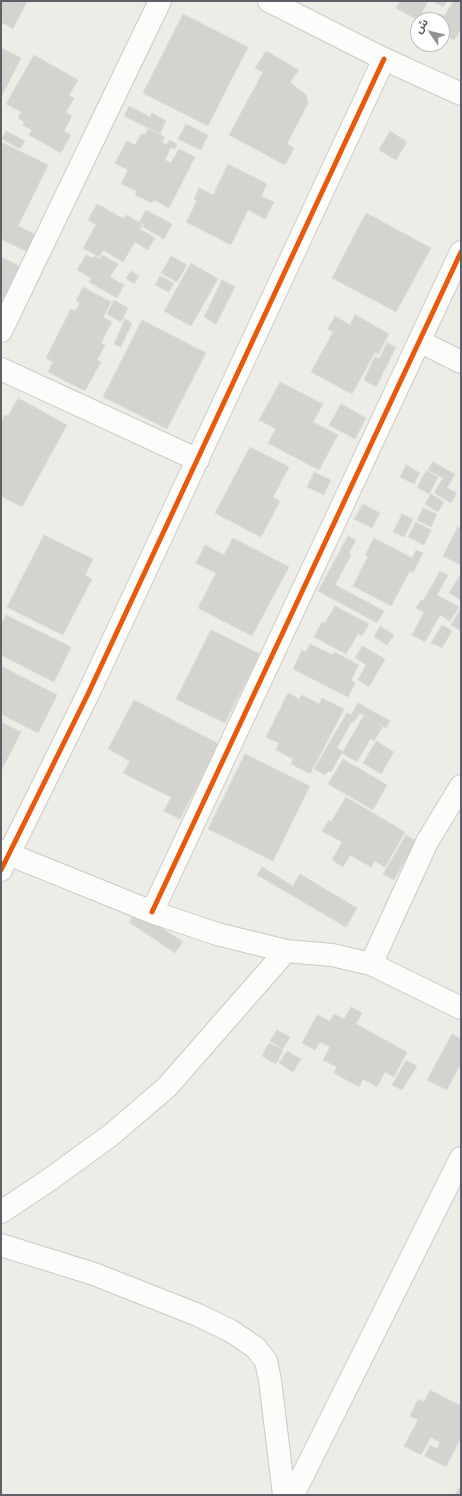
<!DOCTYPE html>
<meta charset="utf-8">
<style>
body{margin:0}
#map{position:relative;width:462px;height:1496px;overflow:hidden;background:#edece7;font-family:Manrope,"Noto Sans Arabic",sans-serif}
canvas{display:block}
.frame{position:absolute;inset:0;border:2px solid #5d6066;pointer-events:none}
.north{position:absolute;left:410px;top:12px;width:40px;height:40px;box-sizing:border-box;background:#fff;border:1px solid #bebfc2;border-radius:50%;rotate:305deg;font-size:11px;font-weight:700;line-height:16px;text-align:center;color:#5d6066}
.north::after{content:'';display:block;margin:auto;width:14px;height:18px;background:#8f9193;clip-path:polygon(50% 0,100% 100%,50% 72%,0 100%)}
</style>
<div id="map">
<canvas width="462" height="1496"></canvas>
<div class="frame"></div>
<div class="north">ش</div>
</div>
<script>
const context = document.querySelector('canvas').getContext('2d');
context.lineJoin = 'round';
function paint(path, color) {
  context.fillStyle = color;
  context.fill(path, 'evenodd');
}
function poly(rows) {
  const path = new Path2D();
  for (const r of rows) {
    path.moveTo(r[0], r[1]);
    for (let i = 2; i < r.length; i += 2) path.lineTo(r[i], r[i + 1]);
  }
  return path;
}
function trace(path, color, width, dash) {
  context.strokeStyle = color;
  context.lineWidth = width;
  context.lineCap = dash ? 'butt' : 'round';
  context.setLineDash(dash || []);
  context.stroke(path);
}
const building = poly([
 [1,1,27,1,13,29,1,22,1,1],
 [400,1,428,1,418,20,396,8,400,1],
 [433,1,447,1,443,7,433,1],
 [454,1,461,1,461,30,454,40,442,33,442,20,437,20,441,14,444,16,454,1],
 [183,14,248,47,208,126,143,93,183,14],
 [1,48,21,58,1,97,1,48],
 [266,51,299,70,290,82,306,95,308,103,287,144,294,148,285,165,229,135,263,72,255,68,266,51],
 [34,55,78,80,69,95,74,98,66,112,72,116,64,131,71,135,61,153,29,135,32,130,23,125,24,122,18,118,21,112,6,104,34,55],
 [129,106,150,117,152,113,166,121,160,134,124,116,129,106],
 [186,124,208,135,201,150,178,139,186,124],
 [148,129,165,137,162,142,167,145,169,140,177,144,175,149,171,147,165,160,171,163,179,149,195,157,169,208,154,200,152,203,135,195,137,191,121,184,128,170,115,163,127,141,135,145,141,134,145,135,148,129],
 [6,131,25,141,20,149,2,139,6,131],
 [390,131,407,142,396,160,379,150,390,131],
 [1,142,48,165,18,226,36,235,28,252,1,239,1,142],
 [228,164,267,184,261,196,274,202,265,219,248,210,231,245,186,222,197,201,194,199,199,188,213,195,228,164],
 [97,204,124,219,126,215,142,224,140,229,155,238,148,250,135,242,123,262,103,250,99,257,83,248,96,225,88,220,97,204],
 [146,210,172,224,164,239,143,227,144,225,139,222,146,210],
 [366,213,431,248,396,312,332,278,366,213],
 [86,255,92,258,94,256,100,259,102,255,118,264,110,277,124,285,117,298,89,282,91,278,77,270,86,255],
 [171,256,187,265,177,282,161,273,171,256],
 [1,257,23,268,8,298,1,299,1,257],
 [191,263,218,279,191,326,164,311,191,263],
 [131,271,139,276,134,284,126,278,131,271],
 [160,276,174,283,169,292,155,285,160,276],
 [222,280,235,287,216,324,204,317,222,280],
 [83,287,111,302,103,317,112,322,101,343,105,345,97,360,101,362,85,391,48,372,53,362,46,358,71,309,75,311,80,303,76,301,83,287],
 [114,300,128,308,121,322,107,314,114,300],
 [355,315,389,334,378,354,375,352,352,394,311,372,333,332,328,329,335,316,350,325,355,315],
 [125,319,132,323,121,347,114,344,125,319],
 [142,320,206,353,167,429,103,397,142,320],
 [387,343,396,347,376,387,364,380,375,356,379,359,387,343],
 [280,382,323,404,313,422,338,435,319,470,268,443,276,429,259,420,280,382],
 [18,398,67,425,22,507,1,496,1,422,5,415,8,416,18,398],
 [341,404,366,418,355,439,329,425,341,404],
 [250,447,289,467,273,497,280,501,261,537,215,513,250,447],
 [433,462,455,474,447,488,457,493,451,503,434,493,443,478,428,470,433,462],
 [406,465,420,473,414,484,400,477,406,465],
 [426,471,438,477,429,494,417,487,426,471],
 [314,472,331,480,324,495,307,487,314,472],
 [431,494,444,502,438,512,425,504,431,494],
 [363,504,380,513,372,528,354,519,363,504],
 [423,508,437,514,431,527,417,520,423,508],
 [402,514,413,519,404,537,393,532,402,514],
 [416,522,431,530,424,545,408,537,416,522],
 [458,527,461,528,461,565,443,556,458,527],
 [44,535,93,559,85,575,92,579,63,635,7,607,44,535],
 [348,536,356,540,349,553,351,555,335,585,384,611,377,623,318,591,348,536],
 [233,538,289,567,252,636,198,608,216,573,196,563,205,545,224,555,233,538],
 [374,538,412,558,416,550,423,553,413,573,410,571,391,606,353,586,368,556,365,555,374,538],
 [440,571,448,575,437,595,459,607,450,621,440,615,425,642,412,635,424,612,416,608,421,600,423,601,440,571],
 [459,576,461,577,461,600,449,593,459,576],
 [335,606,369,624,362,636,358,634,346,654,314,637,322,622,325,623,335,606],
 [461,608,461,631,451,625,461,608],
 [6,615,71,647,54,682,1,655,1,625,6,615],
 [442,625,452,631,442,648,431,643,442,625],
 [380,626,394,635,387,645,374,637,380,626],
 [211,630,260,654,225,723,176,699,211,630],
 [310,644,333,655,334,652,359,665,351,680,355,683,348,697,293,669,302,650,306,652,310,644],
 [362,646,385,659,369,687,358,680,366,665,355,658,362,646],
 [1,666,57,695,38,733,1,714,1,666],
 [288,693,299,699,302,695,319,704,322,698,344,709,310,774,291,764,293,759,276,750,279,743,266,737,288,693],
 [134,700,219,744,180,819,164,811,171,797,123,773,130,761,108,749,134,700],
 [358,703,390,721,386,728,360,713,354,722,352,721,337,748,343,751,331,772,328,771,325,775,314,769,347,713,351,715,358,703],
 [364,715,383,726,374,741,371,738,357,762,342,753,364,715],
 [1,722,21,732,2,769,1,768,1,722],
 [376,741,394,752,381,774,363,763,376,741],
 [245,754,310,786,273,861,208,829,245,754],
 [343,759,387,785,373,810,328,784,343,759],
 [346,797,405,832,385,867,375,861,371,867,350,855,343,867,332,860,342,842,322,831,329,820,331,822,346,797],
 [406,835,416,841,394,880,383,874,406,835],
 [262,867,293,886,300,874,357,908,346,927,257,875,262,867],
 [137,911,183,942,175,953,129,922,137,911],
 [351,1007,362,1013,356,1024,407,1052,394,1077,385,1072,377,1087,363,1079,359,1087,334,1073,337,1067,323,1060,330,1047,320,1042,315,1050,302,1043,317,1015,330,1021,334,1014,344,1019,351,1007],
 [277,1030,290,1037,283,1049,270,1041,277,1030],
 [452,1034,461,1039,461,1063,447,1090,427,1080,452,1034],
 [269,1043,283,1050,276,1064,262,1056,269,1043],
 [287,1051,301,1059,293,1072,279,1063,287,1051],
 [406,1060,417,1066,402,1090,392,1085,406,1060],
 [430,1390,461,1406,461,1437,446,1467,425,1456,430,1445,437,1449,440,1442,431,1437,421,1455,404,1446,418,1420,410,1416,418,1399,424,1402,430,1390],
 [459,1488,461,1489,461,1495,455,1495,459,1488]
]);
paint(building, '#d3d3d0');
trace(building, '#dcdbd6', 1);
const minor = poly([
 [1,331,160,1],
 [419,341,461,362],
 [1,369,198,460],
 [1,851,152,912,217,934,286,951,332,955,371,964,461,1008],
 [1,870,88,694,384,59],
 [152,912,461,252],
 [371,964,427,842,461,786],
 [1,1212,49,1180,111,1135,167,1087,286,951],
 [1,1245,94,1274,198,1315,231,1331,256,1348,266,1361,270,1380,284,1495],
 [293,1495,461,1158]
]);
const tertiary = poly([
 [269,1,384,59,461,94]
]);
trace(minor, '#cacac9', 24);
trace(tertiary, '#cacac9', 24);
trace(minor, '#fcfcfb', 22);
trace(tertiary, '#fcfcfb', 22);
trace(poly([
 [1,870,88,694,384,59],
 [152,912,461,252]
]), '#e8590c', 5);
</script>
